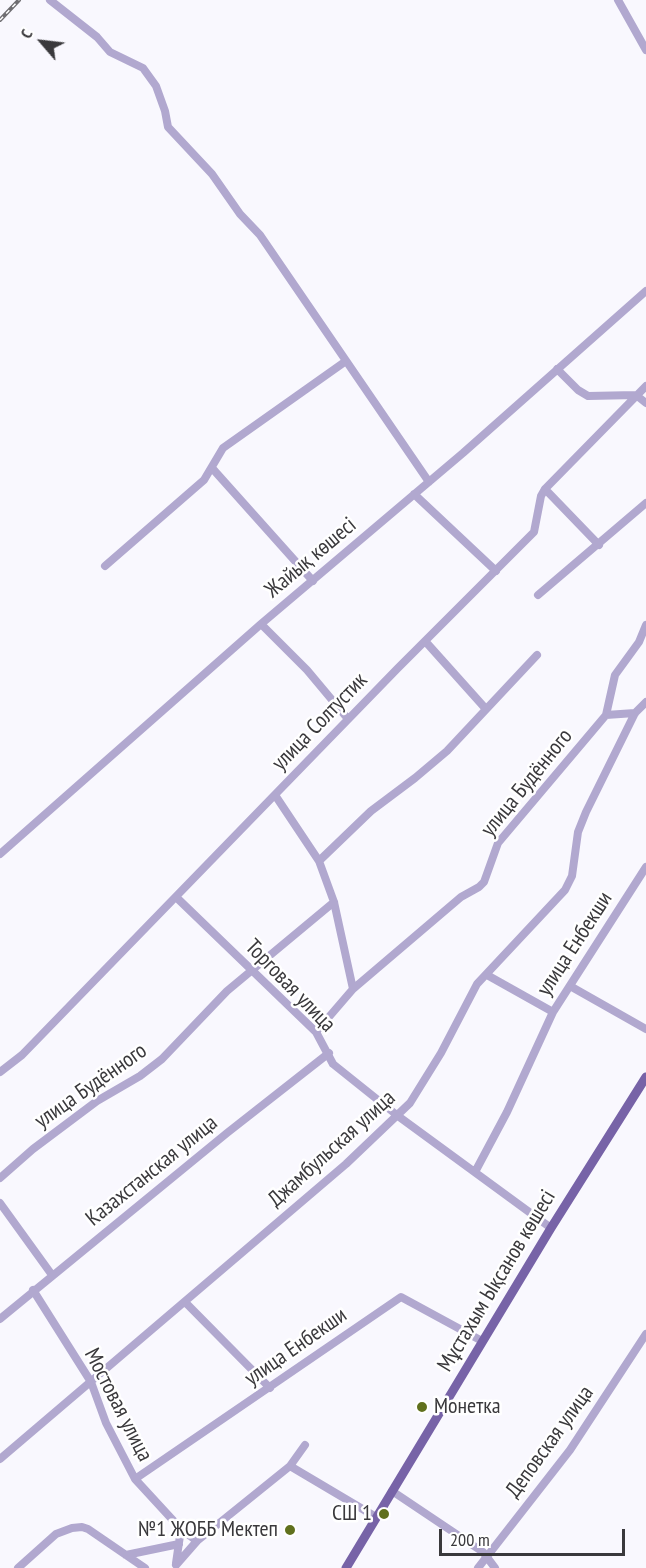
<!DOCTYPE html>
<meta charset="utf-8">
<style>
body{margin:0}
#map{position:relative;width:646px;height:1568px;overflow:hidden;background:#f9f8fe;font-family:"PT Sans Narrow",sans-serif}
canvas{display:block}
.north{position:absolute;left:12px;top:12px;width:60px;height:60px;-webkit-text-stroke:4px #fff;paint-order:stroke;rotate:298deg;font-size:16px;font-weight:700;line-height:24px;text-align:center;color:#3a393c}
.north::after{content:'';display:block;margin:auto;width:21px;height:27px;background:#3a393c;clip-path:polygon(50% 0,100% 100%,50% 72%,0 100%)}
.scale{position:absolute;left:439px;top:1529px;width:186px;height:27px;box-sizing:border-box;border:3px solid #3a393c;border-top:0;padding-left:8px;font-size:18px;line-height:21px;white-space:nowrap;color:#3a393c;-webkit-text-stroke:4px #fff;paint-order:stroke}
</style>
<div id="map">
<canvas width="646" height="1568"></canvas>
<div class="north">С</div>
<div class="scale">200 m</div>
</div>
<script>
const context = document.querySelector('canvas').getContext('2d');
context.lineJoin = 'round';
function poly(rows) {
  const path = new Path2D();
  for (const r of rows) {
    path.moveTo(r[0], r[1]);
    for (let i = 2; i < r.length; i += 2) path.lineTo(r[i], r[i + 1]);
  }
  return path;
}
function trace(path, color, width, dash) {
  context.strokeStyle = color;
  context.lineWidth = width;
  context.lineCap = dash ? 'butt' : 'round';
  context.setLineDash(dash || []);
  context.stroke(path);
}
function drawText(font, color, halo, rows, align = 'center') {
  context.font = font + ' "PT Sans Narrow",sans-serif';
  context.lineWidth = 5;
  context.setLineDash([]);
  context.textBaseline = 'middle';
  context.strokeStyle = halo;
  context.fillStyle = color;
  for (const [text, x, y, turn = 0] of rows) {
    context.save();
    context.translate(x, y);
    context.rotate((+turn || 0) * Math.PI / 180);
    context.textAlign = isNaN(turn) ? turn : align;
    if (halo) context.strokeText(text, 0, 0);
    context.fillText(text, 0, 0);
    context.restore();
  }
}
trace(poly([
 [50,0,97,37,110,52,143,68,156,86,165,111,168,127,212,174,240,214,260,235,429,482],
 [618,0,646,50],
 [557,369,578,390,588,396,636,395,646,403],
 [212,468,313,581],
 [545,489,599,545],
 [414,494,496,571],
 [105,566,204,480,223,448,346,361],
 [538,595,646,503],
 [261,624,307,670,348,719],
 [425,641,485,708],
 [606,715,635,713],
 [275,795,319,861,334,902,353,989,316,1032],
 [0,854,261,624,463,453,646,291],
 [319,861,371,811,415,778,447,751,537,655],
 [176,897,316,1032,333,1064,398,1116,551,1228],
 [487,975,553,1012],
 [570,986,646,1029],
 [353,989,461,897,479,887,484,882,498,843,606,715,615,675,639,642,646,625],
 [0,1072,22,1055,397,669,534,532,541,496,545,489,646,386],
 [475,1172,507,1112,553,1012,646,867],
 [0,1178,33,1149,97,1101,140,1076,162,1059,227,991,334,902],
 [0,1203,52,1275],
 [33,1290,91,1382,106,1423,135,1479,181,1529,197,1541,176,1565],
 [185,1302,270,1388],
 [0,1319,227,1133,329,1053],
 [0,1459,346,1164,410,1103,441,1053,477,984,565,890,572,876,578,832,586,812,635,713,646,702],
 [290,1466,376,1517],
 [135,1479,401,1297,482,1341],
 [392,1491,483,1552,495,1568],
 [197,1541,290,1466,305,1445],
 [126,1555,179,1544],
 [176,1563,181,1529],
 [18,1568,56,1534,72,1528,82,1527,88,1529,145,1568],
 [478,1568,570,1450,646,1334]
]), '#b1a8cf', 8);
trace(poly([
 [346,1568,551,1228,646,1077]
]), '#7763a7', 9);
const rail = poly([
 [0,20,19,0]
]);
trace(rail, '#6f6e72', 4);
trace(rail, '#fff', 1.5, [4.5]);
for (const [x, y, r, color] of [
 [422,1407,6,"#60701d"],
 [384,1514,6,"#60701d"],
 [290,1530,6,"#60701d"]
]) {
  const dot = new Path2D();
  dot.arc(x, y, r, 0, 2 * Math.PI);
  context.fillStyle = color;
  context.fill(dot);
  trace(dot, '#fff', 2);
}
drawText('22px', '#3a393c', '#fff', [
 ["Жайық көшесі",311,558,-40],
 ["улица Солтустик",320,722,-46],
 ["улица Будённого",527,783,-51],
 ["улица Енбекши",575,944,-57],
 ["Торговая улица",290,986,46],
 ["улица Будённого",91,1086,-35],
 ["Джамбульская улица",332,1149,-42],
 ["Казахстанская улица",152,1171,-39],
 ["Мұстахым Ықсанов көшесі",497,1281,-59],
 ["улица Енбекши",296,1347,-35],
 ["Мостовая улица",118,1405,63],
 ["Деповская улица",550,1442,-54]
]);
drawText('22px', '#3a393c', '#fff', [
 ["Монетка",434,1407,"left"],
 ["СШ 1",372,1514],
 ["№1 ЖОББ Мектеп",278,1530]
], 'right');
</script>
